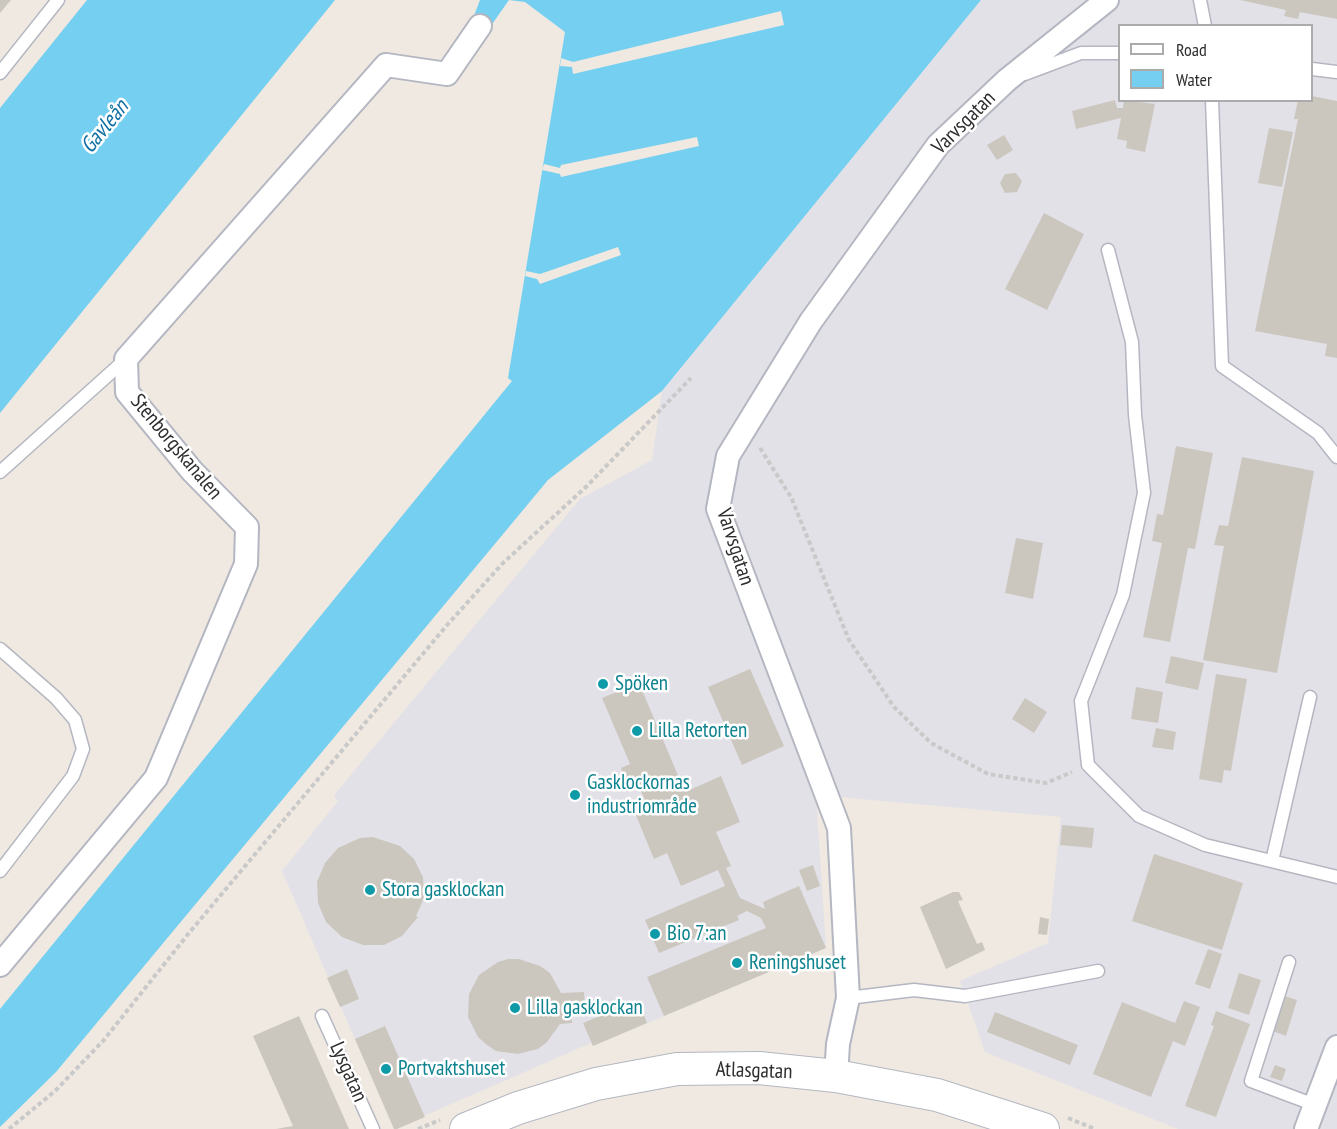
<!DOCTYPE html>
<meta charset="utf-8">
<style>
body{margin:0}
#map{position:relative;width:1337px;height:1129px;overflow:hidden;background:#efe9e1;font-family:"PT Sans Narrow",sans-serif}
canvas{display:block}
.legend{position:absolute;left:1118px;top:24px;width:195px;height:78px;box-sizing:border-box;background:#fff;border:2px solid #ababab;margin:0;padding:8px 10px;list-style:none;font-size:18px;color:#2e2e2e}
.legend li{display:flex;align-items:center;gap:12px;height:30px}
.legend b{width:30px;border:2px solid #ababab}
</style>
<div id="map">
<canvas width="1337" height="1129"></canvas>
<ul class="legend">
<li><b style="height:8px;background:#fff"></b>Road</li>
<li><b style="height:16px;background:#75cff0"></b>Water</li>
</ul>
</div>
<script>
const context = document.querySelector('canvas').getContext('2d');
context.lineJoin = 'round';
function paint(path, color) {
  context.fillStyle = color;
  context.fill(path, 'evenodd');
}
function poly(rows) {
  const path = new Path2D();
  for (const r of rows) {
    path.moveTo(r[0], r[1]);
    for (let i = 2; i < r.length; i += 2) path.lineTo(r[i], r[i + 1]);
  }
  return path;
}
function trace(path, color, width, dash) {
  context.strokeStyle = color;
  context.lineWidth = width;
  context.lineCap = dash ? 'butt' : 'round';
  context.setLineDash(dash || []);
  context.stroke(path);
}
function drawText(font, color, halo, rows, align = 'center') {
  context.font = font + ' "PT Sans Narrow",sans-serif';
  context.lineWidth = 5;
  context.setLineDash([]);
  context.textBaseline = 'middle';
  context.strokeStyle = halo;
  context.fillStyle = color;
  for (const [text, x, y, turn = 0] of rows) {
    context.save();
    context.translate(x, y);
    context.rotate((+turn || 0) * Math.PI / 180);
    context.textAlign = isNaN(turn) ? turn : align;
    if (halo) context.strokeText(text, 0, 0);
    context.fillText(text, 0, 0);
    context.restore();
  }
}
paint(poly([
 [981,0,1337,0,1337,1129,1178,1129,985,1052,960,981,1048,943,1061,817,816,795,826,948,593,1046,591,1043,394,1129,282,871,338,801,334,795,580,499,652,460,662,391],
 [1120,26,1312,26,1312,100,1120,100]
]), '#e3e1e8');
paint(poly([
 [87,0,335,0,0,413,0,108],
 [480,0,981,0,662,391,548,480,56,1072,0,1127,0,1009,512,381,508,378,565,32,525,2,509,0,488,30,472,21]
]), '#75cff0');
paint(poly([
 [781,11,784,25,573,74,572,67,560,66,561,58,573,62],
 [697,137,699,146,561,177,560,174,542,170,544,164,560,168,561,165],
 [618,247,621,255,540,284,537,279,525,276,526,271,540,274]
]), '#efe9e1');
paint(poly([
 [0,0,11,0,0,13],
 [1240,0,1337,0,1337,19,1300,12,1298,19,1284,16,1286,10],
 [1312,96,1337,101,1337,358,1325,356,1327,344,1255,331,1298,119,1294,119,1298,100,1312,100],
 [1115,100,1117,108,1123,108,1124,100,1155,104,1145,152,1126,148,1127,141,1117,139,1121,118,1076,129,1072,111],
 [1269,128,1293,132,1282,187,1258,183],
 [1004,135,1013,150,997,160,987,145],
 [1016,173,1022,181,1017,192,1005,193,1000,183,1005,174],
 [1044,213,1084,234,1047,310,1005,289],
 [1176,446,1213,453,1195,549,1188,548,1170,642,1143,637,1162,543,1152,541,1157,514,1163,515],
 [1242,457,1314,471,1277,673,1203,660,1224,546,1214,545,1219,525,1228,526],
 [1016,538,1043,543,1033,599,1005,593],
 [1171,656,1204,663,1198,690,1165,683],
 [750,669,784,746,742,765,708,687],
 [1216,674,1247,679,1231,771,1224,770,1222,783,1199,779],
 [639,683,685,792,721,776,740,822,716,832,731,866,726,868,740,898,765,909,763,902,799,886,826,948,664,1016,647,977,766,928,761,918,747,911,737,916,739,920,659,953,645,920,725,886,718,870,681,886,667,853,654,859,635,813,648,807,634,775,625,779,621,768,630,764,602,698],
 [1136,687,1163,692,1158,723,1131,719],
 [1025,698,1047,712,1034,733,1012,719],
 [1156,728,1176,732,1173,750,1152,747],
 [1062,825,1094,828,1092,848,1060,845],
 [373,837,400,846,414,859,423,877,424,898,416,916,418,917,402,936,384,945,363,945,342,937,326,922,318,903,317,882,325,863,338,848,360,838],
 [1154,854,1243,883,1222,950,1132,921],
 [813,865,820,886,807,891,799,870],
 [953,892,959,892,963,900,958,901,977,944,982,942,985,950,946,969,920,907],
 [1040,917,1049,919,1047,935,1038,934],
 [1208,949,1222,954,1210,989,1195,984],
 [508,959,519,959,540,966,550,973,561,993,584,992,585,1011,571,1012,572,1023,560,1024,547,1042,538,1049,518,1054,496,1051,487,1045,478,1037,468,1017,469,994,479,975,498,962],
 [347,969,359,999,340,1007,327,978],
 [1239,973,1261,980,1249,1015,1228,1008],
 [1282,995,1297,1000,1286,1036,1270,1030],
 [638,1000,647,1023,593,1046,583,1023],
 [1184,1001,1200,1007,1185,1046,1173,1041,1151,1097,1093,1074,1122,1002,1175,1023],
 [1216,1011,1250,1024,1216,1117,1185,1106,1214,1026,1211,1025],
 [995,1012,1078,1045,1070,1065,987,1032],
 [299,1016,349,1129,276,1129,293,1126,253,1036],
 [385,1026,425,1117,397,1129,394,1129,355,1039],
 [1275,1065,1286,1069,1282,1081,1270,1077]
]), '#cbc7bf');
const lane = poly([
 [1200,0,1205,26],
 [1312,69,1337,72],
 [0,73,58,0],
 [1025,74,1081,53,1120,53],
 [1212,100,1222,366,1318,433,1337,457],
 [1108,250,1132,342,1135,415,1144,493,1123,595,1081,701,1088,765,1139,816,1205,845,1337,877],
 [0,472,126,359],
 [0,649,56,698,75,720,83,749,73,776,0,871],
 [1272,861,1310,697],
 [1289,962,1251,1081,1315,1105],
 [848,998,914,990,965,996,1098,971],
 [322,1016,373,1129]
]);
const street = poly([
 [0,965,156,778,246,564,247,527,192,471,127,392,126,359,386,65,447,74,480,26],
 [836,1076,838,1044,848,998,839,828,718,509,728,456,811,321,938,145,1007,80,1107,0],
 [1306,1129,1337,1047]
]);
const secondary = poly([
 [466,1129,518,1108,596,1084,677,1069,759,1068,836,1076,937,1095,1043,1129]
]);
trace(lane, '#b4b7c1', 15);
trace(street, '#b4b7c1', 26);
trace(secondary, '#b4b7c1', 34);
trace(poly([
 [760,448,791,497,849,640,894,707,931,743,988,774,1046,783,1072,772],
 [1068,1118,1095,1129],
 [9,1129,55,1091,103,1041,189,933,448,624,503,563,587,486,691,378],
 [418,1129,440,1120]
]), '#c9c9c9', 4, [4.5, 3]);
trace(lane, '#fff', 12);
trace(street, '#fff', 22);
trace(secondary, '#fff', 32);
for (const [x, y, r, color] of [
 [603,684,6,"#0f9aa8"],
 [637,731,6,"#0f9aa8"],
 [575,795,6,"#0f9aa8"],
 [370,890,6,"#0f9aa8"],
 [655,934,6,"#0f9aa8"],
 [737,963,6,"#0f9aa8"],
 [515,1008,6,"#0f9aa8"],
 [386,1069,6,"#0f9aa8"]
]) {
  const dot = new Path2D();
  dot.arc(x, y, r, 0, 2 * Math.PI);
  context.fillStyle = color;
  context.fill(dot);
  trace(dot, '#fff', 2);
}
drawText('21px', '#2e2e2e', '#fff', [
 ["Varvsgatan",964,123,-45],
 ["Stenborgskanalen",176,447,50],
 ["Varvsgatan",735,547,72],
 ["Atlasgatan",754,1071,2],
 ["Lysgatan",348,1072,66]
]);
drawText('21px', '#0d838f', '#fff', [
 ["Spöken",615,684],
 ["Lilla Retorten",649,731],
 ["Gasklockornas",587,783],
 ["industriområde",587,807],
 ["Stora gasklockan",382,890],
 ["Bio 7:an",667,934],
 ["Reningshuset",749,963],
 ["Lilla gasklockan",527,1008],
 ["Portvaktshuset",398,1069]
], 'left');
drawText('italic 22px', '#0d6fa3', '#fff', [
 ["Gavleån",105,127,-51]
]);
</script>
